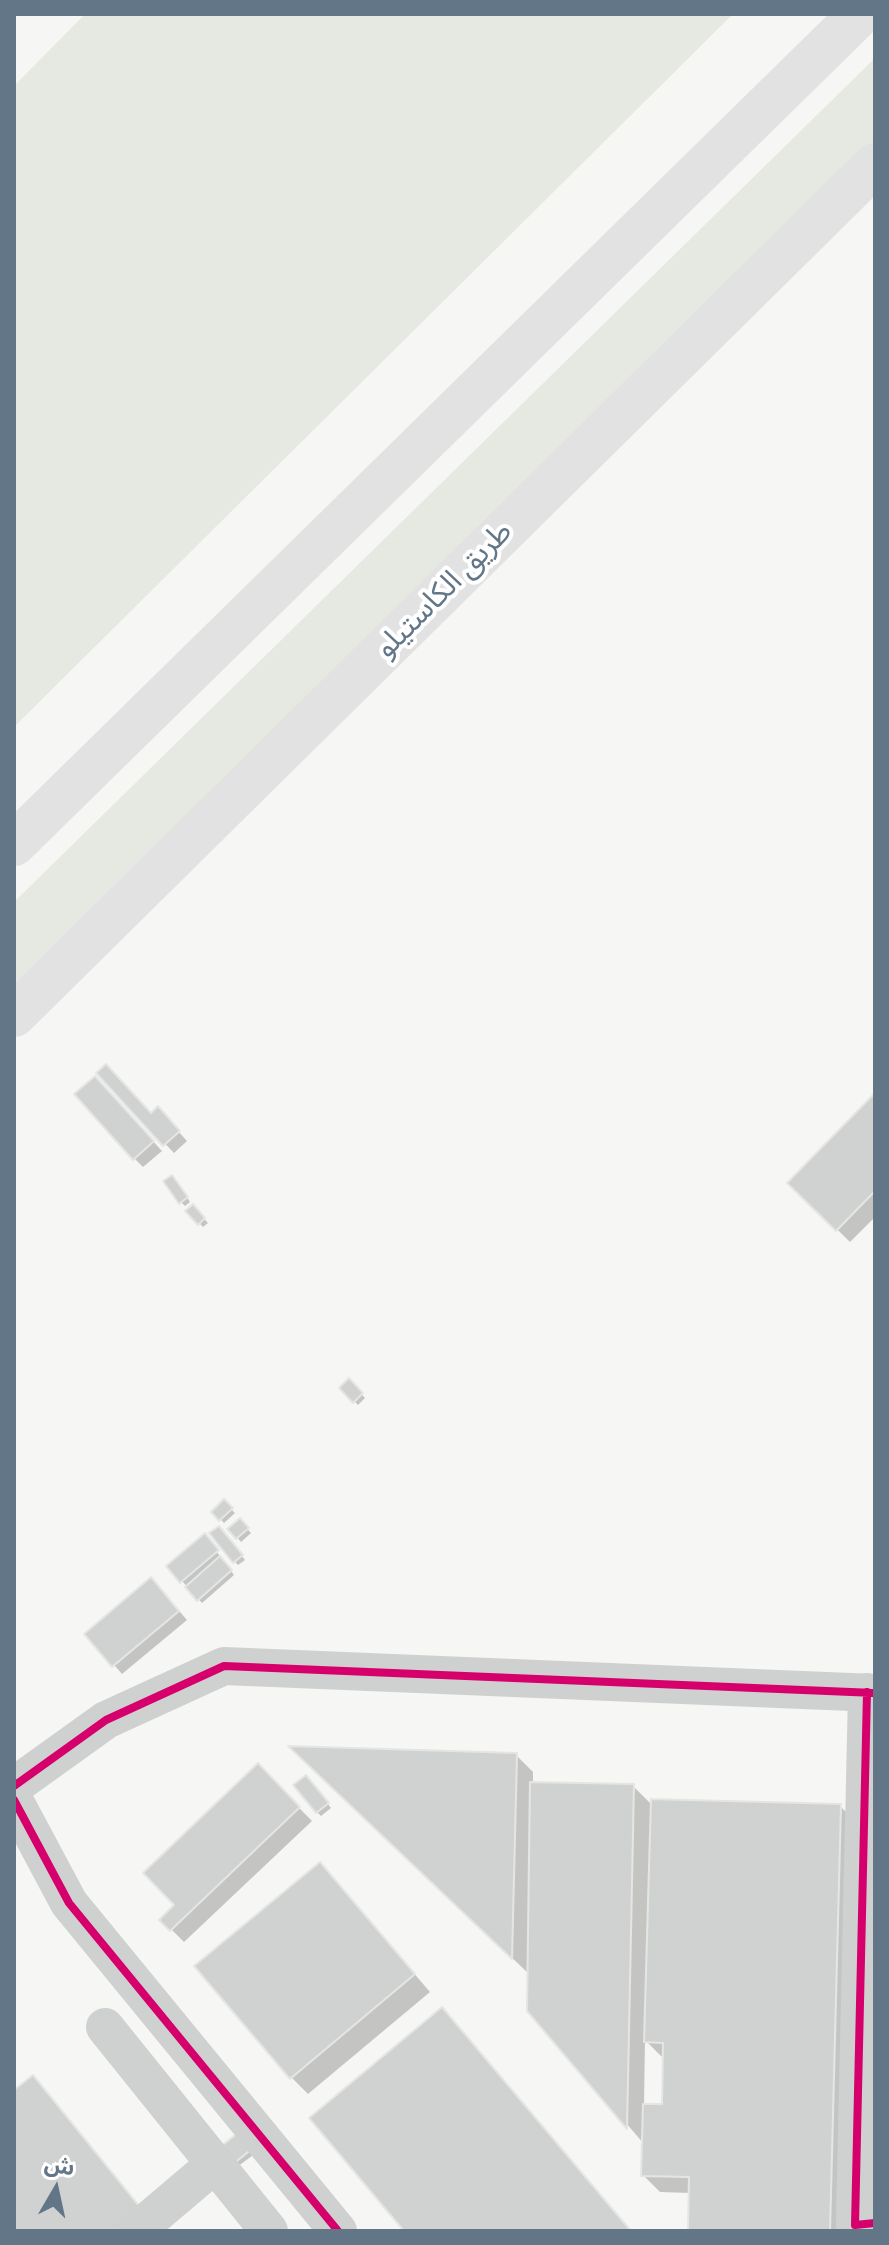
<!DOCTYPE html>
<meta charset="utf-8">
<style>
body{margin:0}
#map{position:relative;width:889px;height:2245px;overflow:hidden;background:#f6f6f4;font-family:"PT Sans Narrow","Noto Sans Arabic",sans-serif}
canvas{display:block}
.frame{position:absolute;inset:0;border:16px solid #637687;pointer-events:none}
.north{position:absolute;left:16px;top:2149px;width:80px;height:80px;-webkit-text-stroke:6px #fff;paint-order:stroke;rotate:9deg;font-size:22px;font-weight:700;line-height:32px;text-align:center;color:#637687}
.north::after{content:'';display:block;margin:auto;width:28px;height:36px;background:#637687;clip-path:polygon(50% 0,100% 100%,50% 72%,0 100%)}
</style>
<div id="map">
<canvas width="889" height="2245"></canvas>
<div class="frame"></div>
<div class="north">ش</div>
</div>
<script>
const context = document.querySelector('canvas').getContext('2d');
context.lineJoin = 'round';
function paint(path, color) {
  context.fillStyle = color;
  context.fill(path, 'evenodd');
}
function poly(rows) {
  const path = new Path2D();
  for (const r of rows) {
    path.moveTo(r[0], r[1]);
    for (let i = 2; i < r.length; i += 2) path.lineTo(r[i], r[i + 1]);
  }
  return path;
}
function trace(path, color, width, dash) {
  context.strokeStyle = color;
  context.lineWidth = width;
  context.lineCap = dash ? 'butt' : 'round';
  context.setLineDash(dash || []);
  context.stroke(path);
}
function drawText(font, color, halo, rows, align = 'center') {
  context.font = font + ' "PT Sans Narrow","Noto Sans Arabic",sans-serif';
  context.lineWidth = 8;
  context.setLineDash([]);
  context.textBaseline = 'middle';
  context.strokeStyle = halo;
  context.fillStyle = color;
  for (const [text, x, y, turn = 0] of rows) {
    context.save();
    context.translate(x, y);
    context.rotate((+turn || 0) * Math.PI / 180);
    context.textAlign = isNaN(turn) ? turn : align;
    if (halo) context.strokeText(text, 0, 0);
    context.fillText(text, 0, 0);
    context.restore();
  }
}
paint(poly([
 [85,14,733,14,14,727,14,86],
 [875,58,875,151,14,1013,14,902]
]), '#e6e9e2');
paint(poly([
 [98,1073,151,1115,158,1109,187,1141,174,1153],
 [104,1087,162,1151,143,1167,134,1158],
 [875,1096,875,1217,850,1242,790,1183],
 [176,1181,190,1202,185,1206,181,1202],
 [193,1207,208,1223,203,1227,188,1211],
 [349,1381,365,1398,358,1405,342,1388],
 [224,1502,235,1513,224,1523,214,1512],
 [240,1521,251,1533,241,1542,230,1529],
 [223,1532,245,1560,238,1565,234,1561],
 [205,1536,234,1575,202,1603,182,1581],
 [160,1589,187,1620,122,1674,87,1634],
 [516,1755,533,1772,533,1784,633,1786,652,1805,840,1806,857,1823,847,2231,690,2231,691,2193,660,2192,643,2175,644,2144,529,2010,529,1974,308,1763],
 [645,2040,664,2059,663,2106,644,2106],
 [258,1766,312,1821,184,1942,162,1920,177,1906],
 [310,1782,331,1808,321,1816,317,1812],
 [320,1864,430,1992,308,2094,291,2077],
 [442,2009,458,2026,631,2231,406,2231],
 [33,2077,49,2094,159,2230,14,2231,14,2092],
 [240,2134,256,2153,237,2167,234,2164]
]), '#0003');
const building = poly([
 [106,1064,151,1113,158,1106,180,1131,163,1146,96,1073,106,1064],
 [95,1076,154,1141,133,1160,74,1094,95,1076],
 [875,1093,875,1191,836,1231,787,1183,875,1093],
 [172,1175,188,1197,179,1204,163,1181,172,1175],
 [193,1204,205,1218,198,1225,185,1211,193,1204],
 [349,1378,363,1393,353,1403,339,1388,349,1378],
 [224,1499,233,1508,219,1521,211,1512,224,1499],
 [240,1518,249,1528,236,1539,227,1529,240,1518],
 [219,1526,243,1555,233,1563,209,1533,219,1526],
 [205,1533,219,1550,180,1583,166,1566,205,1533],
 [220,1556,232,1570,197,1601,185,1587,220,1556],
 [151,1577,179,1611,112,1667,84,1634,151,1577],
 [288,1746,517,1753,512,1959,288,1746],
 [258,1763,300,1807,170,1931,159,1920,174,1905,143,1873,258,1763],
 [306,1775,329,1803,316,1813,293,1785,306,1775],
 [530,1782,634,1784,627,2129,527,2011,530,1782],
 [651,1799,841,1804,830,2231,688,2231,689,2177,641,2176,643,2104,662,2104,663,2043,644,2042,651,1799],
 [320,1862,415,1974,290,2079,194,1966,320,1862],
 [442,2007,631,2231,404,2231,309,2118,442,2007],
 [33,2075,144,2212,120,2231,14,2231,14,2090,33,2075],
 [240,2131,253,2148,232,2165,219,2148,240,2131]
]);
paint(building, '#d0d2d2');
trace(building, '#e5e5e4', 2);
trace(poly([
 [867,1692,855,2225,875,2223],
 [14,1786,106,1720,224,1666,875,1693],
 [14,1800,69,1903,338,2231],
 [105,2027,269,2231],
 [136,2231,215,2164]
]), '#cfd1d1', 38);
trace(poly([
 [14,844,860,14],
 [14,1015,875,165]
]), '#e2e2e3', 44);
trace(poly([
 [867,1692,855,2225,875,2223],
 [14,1786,106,1720,224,1666,875,1693],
 [14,1800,69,1903,338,2231]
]), '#d6006c', 8);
drawText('30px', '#637687', '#fff', [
 ["طريق الكاستيلو",444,590,-45]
]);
</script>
